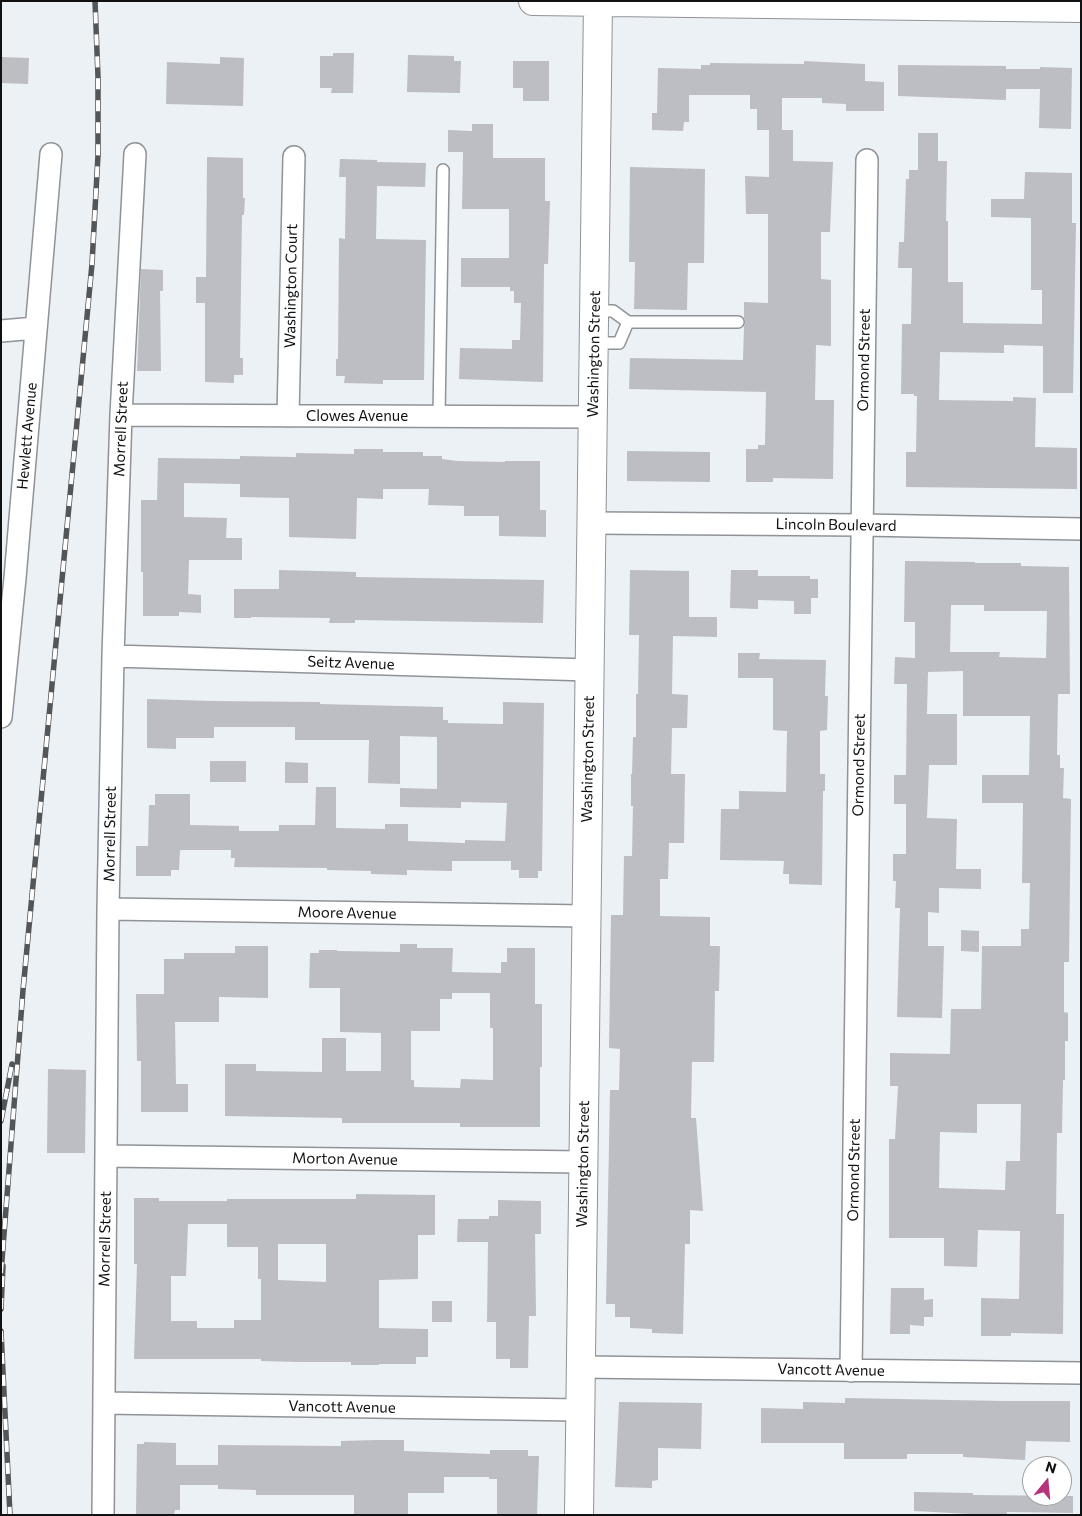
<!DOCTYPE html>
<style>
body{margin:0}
#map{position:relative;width:1082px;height:1516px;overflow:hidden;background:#ecf1f6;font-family:Commissioner,sans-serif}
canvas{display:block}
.frame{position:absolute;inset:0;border:2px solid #0f1112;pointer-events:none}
.north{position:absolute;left:1022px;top:1456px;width:50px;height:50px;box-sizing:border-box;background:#fff;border:1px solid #9fa0a0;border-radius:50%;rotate:17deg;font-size:14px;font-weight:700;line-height:20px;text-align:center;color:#0f1112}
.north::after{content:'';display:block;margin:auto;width:18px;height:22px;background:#b7347b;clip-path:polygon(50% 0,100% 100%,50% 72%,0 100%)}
</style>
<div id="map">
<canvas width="1082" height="1516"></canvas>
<div class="frame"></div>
<div class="north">N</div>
</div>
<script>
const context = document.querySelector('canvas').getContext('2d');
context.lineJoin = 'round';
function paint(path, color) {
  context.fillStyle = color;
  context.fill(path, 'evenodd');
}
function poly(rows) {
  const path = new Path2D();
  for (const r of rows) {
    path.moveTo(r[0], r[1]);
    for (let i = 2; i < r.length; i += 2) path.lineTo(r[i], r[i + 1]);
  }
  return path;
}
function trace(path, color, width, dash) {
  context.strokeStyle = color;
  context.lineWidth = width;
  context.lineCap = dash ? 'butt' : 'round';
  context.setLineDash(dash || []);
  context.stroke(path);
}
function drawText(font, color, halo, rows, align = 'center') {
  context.font = font + ' Commissioner,sans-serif';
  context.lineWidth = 4;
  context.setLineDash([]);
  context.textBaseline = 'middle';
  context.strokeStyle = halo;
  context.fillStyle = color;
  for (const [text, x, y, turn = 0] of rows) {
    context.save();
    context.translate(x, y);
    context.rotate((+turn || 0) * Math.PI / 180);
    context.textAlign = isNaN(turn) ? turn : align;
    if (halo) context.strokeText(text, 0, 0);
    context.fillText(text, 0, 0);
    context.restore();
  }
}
paint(poly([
 [333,53,354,53,353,93,331,93,332,88,320,88,320,56,333,56],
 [408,55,454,56,454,61,461,61,460,93,407,92],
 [1,57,29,58,28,84,1,83],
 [220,57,244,58,243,106,166,104,167,62,220,64],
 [513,61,549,61,549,101,523,101,523,88,513,88],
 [804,61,865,64,865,81,884,82,884,111,846,111,846,104,822,103,822,98,782,98,782,130,793,130,793,161,833,162,830,232,821,232,821,279,831,280,831,346,816,345,815,400,834,400,833,479,773,478,773,482,746,482,746,449,758,449,758,445,765,445,766,392,629,389,630,358,743,360,744,327,745,322,744,317,744,302,768,303,768,214,746,214,745,176,769,177,769,130,757,130,757,109,750,109,750,95,689,95,689,122,684,122,683,131,652,130,652,113,657,113,658,68,701,69,701,65,710,65,710,63,804,64],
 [898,65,1006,66,1006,69,1040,69,1040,67,1072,68,1071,129,1039,128,1040,89,1006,89,1006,100,898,96],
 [472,124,493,124,493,158,545,158,545,201,550,201,548,264,544,264,543,382,459,379,460,348,512,349,512,340,520,340,521,303,514,303,514,291,510,291,510,287,461,287,461,258,509,258,509,209,462,209,463,152,448,152,448,130,472,131],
 [918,133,938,133,938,161,947,161,946,221,948,221,948,282,963,282,963,323,1042,324,1042,290,1031,290,1031,218,991,217,991,199,1024,199,1025,172,1072,173,1072,223,1076,223,1073,393,1043,393,1043,346,1004,345,1004,353,940,352,939,400,1013,401,1013,397,1036,398,1035,447,1077,448,1077,489,906,487,906,452,916,452,917,396,914,396,914,394,901,394,902,324,911,324,912,268,898,268,899,242,904,242,906,179,909,179,909,170,918,170],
 [207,157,243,158,243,198,245,198,244,215,242,215,240,358,243,358,243,375,234,375,234,383,205,382,205,303,196,303,196,277,206,277],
 [340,159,377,160,377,162,426,163,425,187,377,186,376,239,426,240,424,380,383,380,383,384,344,383,345,376,336,376,336,359,338,359,339,238,345,239,346,177,339,177],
 [630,167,705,169,704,263,688,263,687,310,634,309,635,262,629,262],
 [141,269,163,270,163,291,160,291,161,371,137,371],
 [354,449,383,449,383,452,423,452,423,456,442,456,442,459,457,461,505,462,505,461,540,461,540,510,546,510,546,537,499,536,499,516,464,516,464,506,428,505,429,489,383,489,383,499,357,498,356,539,289,537,289,498,240,497,240,484,184,483,184,517,227,518,226,538,242,538,242,560,189,560,188,594,201,595,201,613,179,612,179,616,143,616,143,572,141,572,141,500,157,500,158,458,240,459,240,456,296,457,296,453,354,454],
 [627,451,710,452,710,482,627,481],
 [905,561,975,562,975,563,1021,563,1021,566,1069,567,1070,694,1058,694,1057,755,1060,755,1060,768,1064,768,1063,798,1071,799,1069,962,1064,962,1064,1012,1068,1013,1068,1041,1065,1041,1065,1080,1063,1080,1062,1133,1057,1133,1056,1214,1064,1214,1063,1334,1011,1333,1011,1336,981,1336,981,1298,1019,1299,1020,1231,978,1230,977,1267,944,1266,944,1238,889,1238,889,1139,895,1139,898,1086,890,1086,890,1053,950,1054,951,1009,981,1009,982,946,1021,946,1021,929,1029,929,1030,883,1022,883,1023,803,982,803,982,775,1029,775,1030,716,963,716,963,671,928,672,927,714,957,714,957,765,929,765,927,818,957,819,956,869,981,869,981,889,939,888,939,913,928,912,928,946,944,946,942,1018,897,1017,900,908,895,908,896,881,893,881,893,854,906,854,906,804,894,804,894,775,906,775,907,684,894,684,895,657,915,658,915,622,904,622],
 [951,605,984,605,984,611,1047,611,1046,658,999,657,1000,652,950,652],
 [977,1104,1021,1104,1020,1161,1006,1161,1005,1190,939,1188,940,1132,977,1133],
 [279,570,356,572,356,577,544,580,543,623,355,620,355,623,329,623,330,618,251,617,251,618,234,618,234,589,279,589],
 [630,570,689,571,689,617,717,617,717,637,673,636,672,694,688,695,687,728,672,728,671,774,685,774,684,843,669,843,668,879,660,879,660,916,710,917,710,946,720,946,719,991,715,991,714,1062,692,1062,691,1118,696,1118,703,1211,690,1210,690,1244,685,1244,683,1334,652,1333,652,1329,630,1328,630,1317,615,1317,615,1304,606,1304,610,1090,619,1090,620,1049,609,1048,611,915,623,915,624,856,632,856,633,806,631,806,631,774,632,774,633,737,636,737,636,694,638,694,639,635,629,635],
 [731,570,758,570,758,576,810,576,810,579,818,579,818,598,811,598,811,614,794,614,794,601,758,600,758,609,730,608],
 [738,653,760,653,759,659,826,660,825,696,828,696,827,730,820,731,820,774,825,774,825,791,823,791,822,885,789,884,789,874,783,874,784,861,720,860,721,809,739,809,739,791,786,792,787,731,773,730,773,678,738,678],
 [147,699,212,701,320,702,320,704,443,707,443,720,448,720,448,723,503,724,503,702,544,703,542,871,538,871,538,878,519,878,519,870,511,870,511,861,452,861,452,871,407,870,407,875,371,874,371,871,327,870,327,868,234,867,235,858,231,858,231,850,180,850,179,870,171,870,171,876,136,876,136,846,148,846,149,805,155,805,155,794,190,794,190,825,239,826,239,831,279,831,279,825,315,825,316,787,336,787,336,828,385,829,385,824,408,824,408,841,465,843,465,840,505,841,507,803,461,802,461,808,400,807,400,788,437,789,437,737,400,736,400,784,368,783,369,740,295,740,295,727,214,727,214,738,176,738,176,749,147,748],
 [210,761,246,761,246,782,210,782],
 [285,762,308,763,308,783,285,783],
 [961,930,979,931,979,952,961,951],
 [400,944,417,944,417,948,453,948,452,972,501,973,501,962,507,962,507,948,535,948,535,1004,542,1004,542,1067,540,1067,540,1127,460,1127,460,1123,342,1123,342,1118,225,1116,225,1064,256,1064,256,1071,322,1072,322,1038,346,1038,346,1071,381,1071,381,1033,340,1032,340,988,309,988,310,953,319,953,319,950,337,950,337,951,400,952],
 [452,993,490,993,490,1028,493,1028,493,1080,461,1079,460,1088,414,1087,414,1080,411,1080,411,1031,440,1031,440,999,452,999],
 [235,946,268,946,268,998,219,997,219,1022,175,1022,176,1084,188,1084,188,1112,141,1112,141,1061,137,1061,136,994,164,994,164,959,184,959,184,953,235,953],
 [48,1069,86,1070,85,1153,47,1153],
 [356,1194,435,1195,435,1235,418,1235,418,1279,379,1280,379,1328,428,1329,428,1357,416,1357,416,1364,379,1364,379,1365,351,1365,351,1362,298,1362,261,1361,261,1359,134,1359,137,1264,134,1264,134,1198,159,1198,159,1201,227,1201,227,1199,356,1199],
 [188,1224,227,1224,227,1247,258,1247,258,1279,261,1279,261,1320,234,1320,234,1328,197,1328,197,1321,171,1321,171,1276,186,1276],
 [278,1244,326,1244,326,1282,278,1280],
 [498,1200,541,1201,541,1234,535,1234,536,1316,529,1316,528,1368,510,1368,510,1359,496,1359,496,1322,487,1322,488,1242,457,1242,458,1219,489,1219,489,1216,498,1216],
 [891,1288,924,1288,924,1300,933,1299,933,1317,924,1317,924,1326,910,1325,910,1334,890,1334],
 [432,1301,452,1301,452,1322,432,1322],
 [845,1398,1004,1401,1070,1401,1070,1442,1026,1441,1025,1460,963,1457,963,1454,907,1454,907,1459,844,1459,844,1443,761,1443,761,1408,803,1409,803,1402,845,1403],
 [619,1402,702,1403,701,1449,658,1448,658,1480,652,1481,652,1488,615,1487],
 [377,1440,404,1440,404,1451,490,1454,490,1450,528,1450,528,1456,539,1456,537,1515,497,1515,497,1479,489,1479,489,1477,444,1477,444,1493,408,1493,408,1515,354,1515,354,1495,256,1495,256,1490,218,1489,218,1485,180,1485,180,1510,175,1510,174,1515,136,1515,137,1444,144,1444,144,1442,176,1443,176,1465,218,1465,218,1445,341,1446,341,1441],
 [914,1492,973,1493,973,1495,1073,1496,1073,1513,1007,1512,1007,1515,989,1515,914,1511]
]), '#bcbec4');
const lane = poly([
 [594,311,613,311,628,322],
 [594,343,619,343,628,322,738,322],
 [439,416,443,170]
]);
const street = poly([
 [1,331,36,328],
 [121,415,593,417],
 [288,416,294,157],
 [591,523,862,525,1081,529],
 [113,656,589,670],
 [1,717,15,578,51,154],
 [108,909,587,916],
 [106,1156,583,1162],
 [581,1367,1081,1373],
 [851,1371,867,160],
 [104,1403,580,1410],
 [103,1515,108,909,113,656,121,415,135,154]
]);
const secondary = poly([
 [533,1,1081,8],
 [579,1515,598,1]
]);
trace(lane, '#8f9398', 14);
trace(street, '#8f9398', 24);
trace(secondary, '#8f9398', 30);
trace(lane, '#fff', 11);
trace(street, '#fff', 21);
trace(secondary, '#fff', 28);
const rail = poly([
 [1,1121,12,1064],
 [1,1273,23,990,92,264,98,155,98,77,95,1],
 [1,1309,3,1266],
 [1,1331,10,1515]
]);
trace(rail, '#535658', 5.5);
trace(rail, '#fff', 4, [11]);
drawText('15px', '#0f1112', '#fff', [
 ["Washington Court",291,286,-89],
 ["Washington Street",594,354,-89],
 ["Ormond Street",864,360,-89],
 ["Clowes Avenue",357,416],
 ["Morrell Street",121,429,-88],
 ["Hewlett Avenue",27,436,-85],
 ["Lincoln Boulevard",836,525,1],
 ["Seitz Avenue",351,663,2],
 ["Washington Street",588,759,-89],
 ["Ormond Street",859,765,-89],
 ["Morrell Street",110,834,-89],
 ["Moore Avenue",347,913,1],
 ["Morton Avenue",345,1159,1],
 ["Washington Street",583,1164,-89],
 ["Ormond Street",854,1170,-89],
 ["Morrell Street",105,1239,-89],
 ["Vancott Avenue",831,1370,1],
 ["Vancott Avenue",342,1407,1]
]);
</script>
